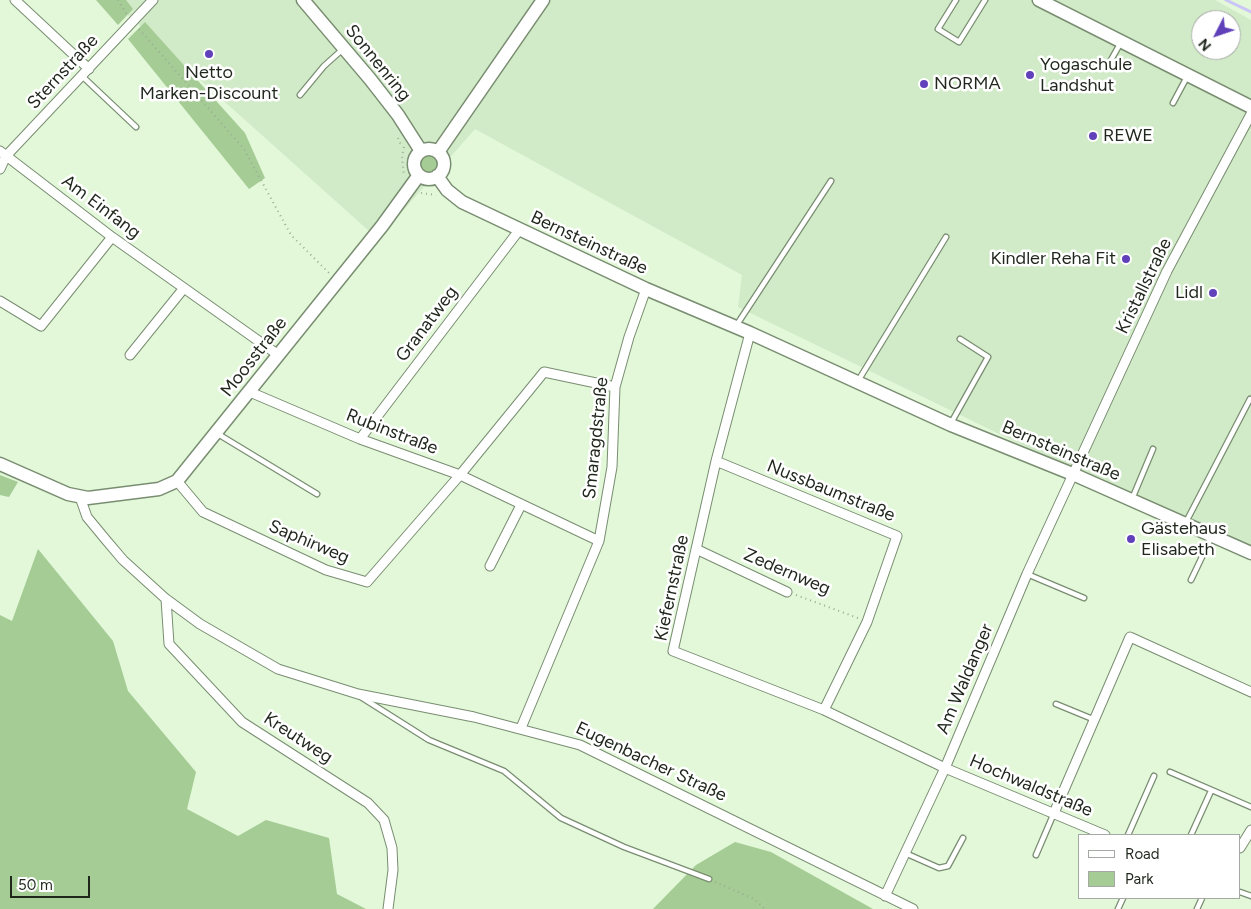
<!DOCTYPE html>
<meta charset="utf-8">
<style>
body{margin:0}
#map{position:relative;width:1251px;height:909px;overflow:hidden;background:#e2f8d9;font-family:Figtree,sans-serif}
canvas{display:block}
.legend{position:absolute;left:1078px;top:834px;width:162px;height:65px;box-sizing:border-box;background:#fff;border:1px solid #a5a9a4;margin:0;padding:6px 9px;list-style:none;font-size:15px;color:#1f271c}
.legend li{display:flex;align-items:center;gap:10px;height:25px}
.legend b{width:25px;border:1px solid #a5a9a4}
.north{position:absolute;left:1191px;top:10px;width:50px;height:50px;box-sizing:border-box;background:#fff;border:1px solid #a5a9a4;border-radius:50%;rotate:229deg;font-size:14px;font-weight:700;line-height:20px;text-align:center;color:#1f271c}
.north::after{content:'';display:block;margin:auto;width:18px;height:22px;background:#6041ba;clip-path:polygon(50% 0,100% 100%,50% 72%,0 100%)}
.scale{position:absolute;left:10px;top:876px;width:80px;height:22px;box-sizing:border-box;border:2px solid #1f271c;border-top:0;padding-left:6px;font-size:15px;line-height:18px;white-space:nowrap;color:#1f271c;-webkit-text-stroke:4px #fff;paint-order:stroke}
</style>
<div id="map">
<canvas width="1251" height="909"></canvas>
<ul class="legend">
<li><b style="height:6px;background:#fff"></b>Road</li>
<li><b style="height:14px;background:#a5cc95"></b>Park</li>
</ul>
<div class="north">N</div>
<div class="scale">50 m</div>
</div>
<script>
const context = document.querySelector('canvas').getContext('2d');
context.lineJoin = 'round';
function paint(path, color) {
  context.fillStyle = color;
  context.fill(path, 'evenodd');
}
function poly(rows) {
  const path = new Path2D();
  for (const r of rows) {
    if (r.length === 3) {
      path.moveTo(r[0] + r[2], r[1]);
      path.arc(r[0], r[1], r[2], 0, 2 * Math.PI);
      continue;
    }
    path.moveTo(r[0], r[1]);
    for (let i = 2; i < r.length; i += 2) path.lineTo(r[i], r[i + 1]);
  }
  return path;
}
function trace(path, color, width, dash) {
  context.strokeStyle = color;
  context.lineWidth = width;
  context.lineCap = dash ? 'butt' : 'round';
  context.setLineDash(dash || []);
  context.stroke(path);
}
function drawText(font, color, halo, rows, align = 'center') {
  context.font = font + ' Figtree,sans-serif';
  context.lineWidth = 5;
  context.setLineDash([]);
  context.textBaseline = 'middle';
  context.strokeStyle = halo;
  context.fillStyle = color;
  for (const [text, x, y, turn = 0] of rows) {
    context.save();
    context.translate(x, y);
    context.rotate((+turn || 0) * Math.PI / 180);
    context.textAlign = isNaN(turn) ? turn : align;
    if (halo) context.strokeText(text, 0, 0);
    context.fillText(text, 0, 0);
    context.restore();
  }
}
paint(poly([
 [111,0,1215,0,1251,20,1251,547,1063,465,738,307,742,275,475,129,378,239],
 [1201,20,1231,20,1231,50,1201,50]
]), '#d1eac7');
paint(poly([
 [96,0,126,0,133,9,118,25],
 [145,22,245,133,265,178,249,189,128,39],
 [429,163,10],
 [0,475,18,482,9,497,0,495],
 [38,549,113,641,128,691,196,772,187,809,238,836,266,820,329,838,337,894,366,909,0,909,0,615,12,621],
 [735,842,771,852,873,909,653,909,696,865]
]), '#a5cc95');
trace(poly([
 [1226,0,1251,12]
]), '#cac5f6', 3);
const lane = poly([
 [956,0,938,29,959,42,985,0],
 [1107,67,1120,44],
 [82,76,136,127],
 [300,95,324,66,343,49],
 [1173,103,1188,75],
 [736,326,831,181],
 [858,381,946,237],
 [951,423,988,357,960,339],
 [218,434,317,494],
 [1132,499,1153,449],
 [1186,522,1250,399],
 [1027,574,1084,598],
 [1191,580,1211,538],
 [361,697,429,740,504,771,561,818,624,847,709,879],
 [1056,704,1095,720],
 [1170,772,1251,807],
 [1128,835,1154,776],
 [1191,835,1211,791],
 [905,853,939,868,948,866,963,838],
 [1036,855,1054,813],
 [1240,892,1251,896],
 [1118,909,1123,898],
 [1197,909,1202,898]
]);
const street = poly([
 [15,0,89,69],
 [0,151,112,237,277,354],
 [0,169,6,156,153,0],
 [0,301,41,326,112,237],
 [750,333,716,461,673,651,824,710,945,768,1105,835],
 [130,355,184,288],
 [250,392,360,439,460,475,599,541],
 [360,439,520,229],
 [716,461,897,536,867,622,824,710],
 [177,481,203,512,326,570,367,582,460,475,544,372,615,387],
 [80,497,87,517,106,540,123,560,166,599,200,624,278,669,358,694,474,717,580,745,913,909],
 [696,549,787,592],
 [490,566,521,505],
 [166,599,169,644,242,722,368,803,384,820,392,848,393,870,388,909],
 [521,728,599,541,612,467,615,387,629,337,646,289],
 [1054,813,1130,637,1251,692],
 [1240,848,1251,830],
 [885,896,945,768,1027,574,1167,271,1251,114]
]);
const secondary = poly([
 [303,0,370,79,398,115,421,151],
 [1039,0,1251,107],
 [429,164,15],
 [438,152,543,0],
 [437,176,447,190,462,202,646,289,750,333,951,425,1075,475,1251,553],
 [0,464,68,494,88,498,159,489,177,481,382,226,419,175]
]);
trace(lane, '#798d71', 7);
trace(street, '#798d71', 11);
trace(secondary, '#798d71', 15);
trace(poly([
 [118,0,127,15],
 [139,29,244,149,291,235,330,274],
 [398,138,402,147],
 [404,147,402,156,404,176],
 [421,193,436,195],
 [796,595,858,618],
 [715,882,754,899,765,909]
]), '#9bab94', 2, [1, 4]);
trace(lane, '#fff', 4.5);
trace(street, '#fff', 9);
trace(secondary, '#fff', 12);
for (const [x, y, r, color] of [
 [209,54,5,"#6041ba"],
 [1030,75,5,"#6041ba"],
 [924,84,5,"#6041ba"],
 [1093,136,5,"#6041ba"],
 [1126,259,5,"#6041ba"],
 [1213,293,5,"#6041ba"],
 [1131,539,5,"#6041ba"]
]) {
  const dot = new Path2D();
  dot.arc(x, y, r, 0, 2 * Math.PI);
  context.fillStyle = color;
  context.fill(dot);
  trace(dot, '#fff', 2);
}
drawText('18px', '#1f271c', '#fff', [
 ["Sonnenring",378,63,51],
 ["Sternstraße",63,72,-47],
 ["Am Einfang",101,207,37],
 ["Bernsteinstraße",589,243,25],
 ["Kristallstraße",1144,286,-64],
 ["Granatweg",427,324,-53],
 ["Moosstraße",254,357,-52],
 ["Rubinstraße",392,432,21],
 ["Smaragdstraße",596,438,-84],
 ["Bernsteinstraße",1061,451,23],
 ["Nussbaumstraße",831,491,22],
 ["Saphirweg",309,542,23],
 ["Zedernweg",787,572,23],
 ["Kiefernstraße",672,588,-78],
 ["Am Waldanger",965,679,-67],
 ["Kreutweg",298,738,33],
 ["Eugenbacher Straße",651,762,25],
 ["Hochwaldstraße",1031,786,23]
]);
drawText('18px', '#1f271c', '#fff', [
 ["Yogaschule",1040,65],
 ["Landshut",1040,86],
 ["Netto",209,73,"center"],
 ["Marken-Discount",209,94,"center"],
 ["NORMA",934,84],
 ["REWE",1103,136],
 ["Kindler Reha Fit",1116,259,"right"],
 ["Lidl",1203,293,"right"],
 ["Gästehaus",1141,529],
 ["Elisabeth",1141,550]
], 'left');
</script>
